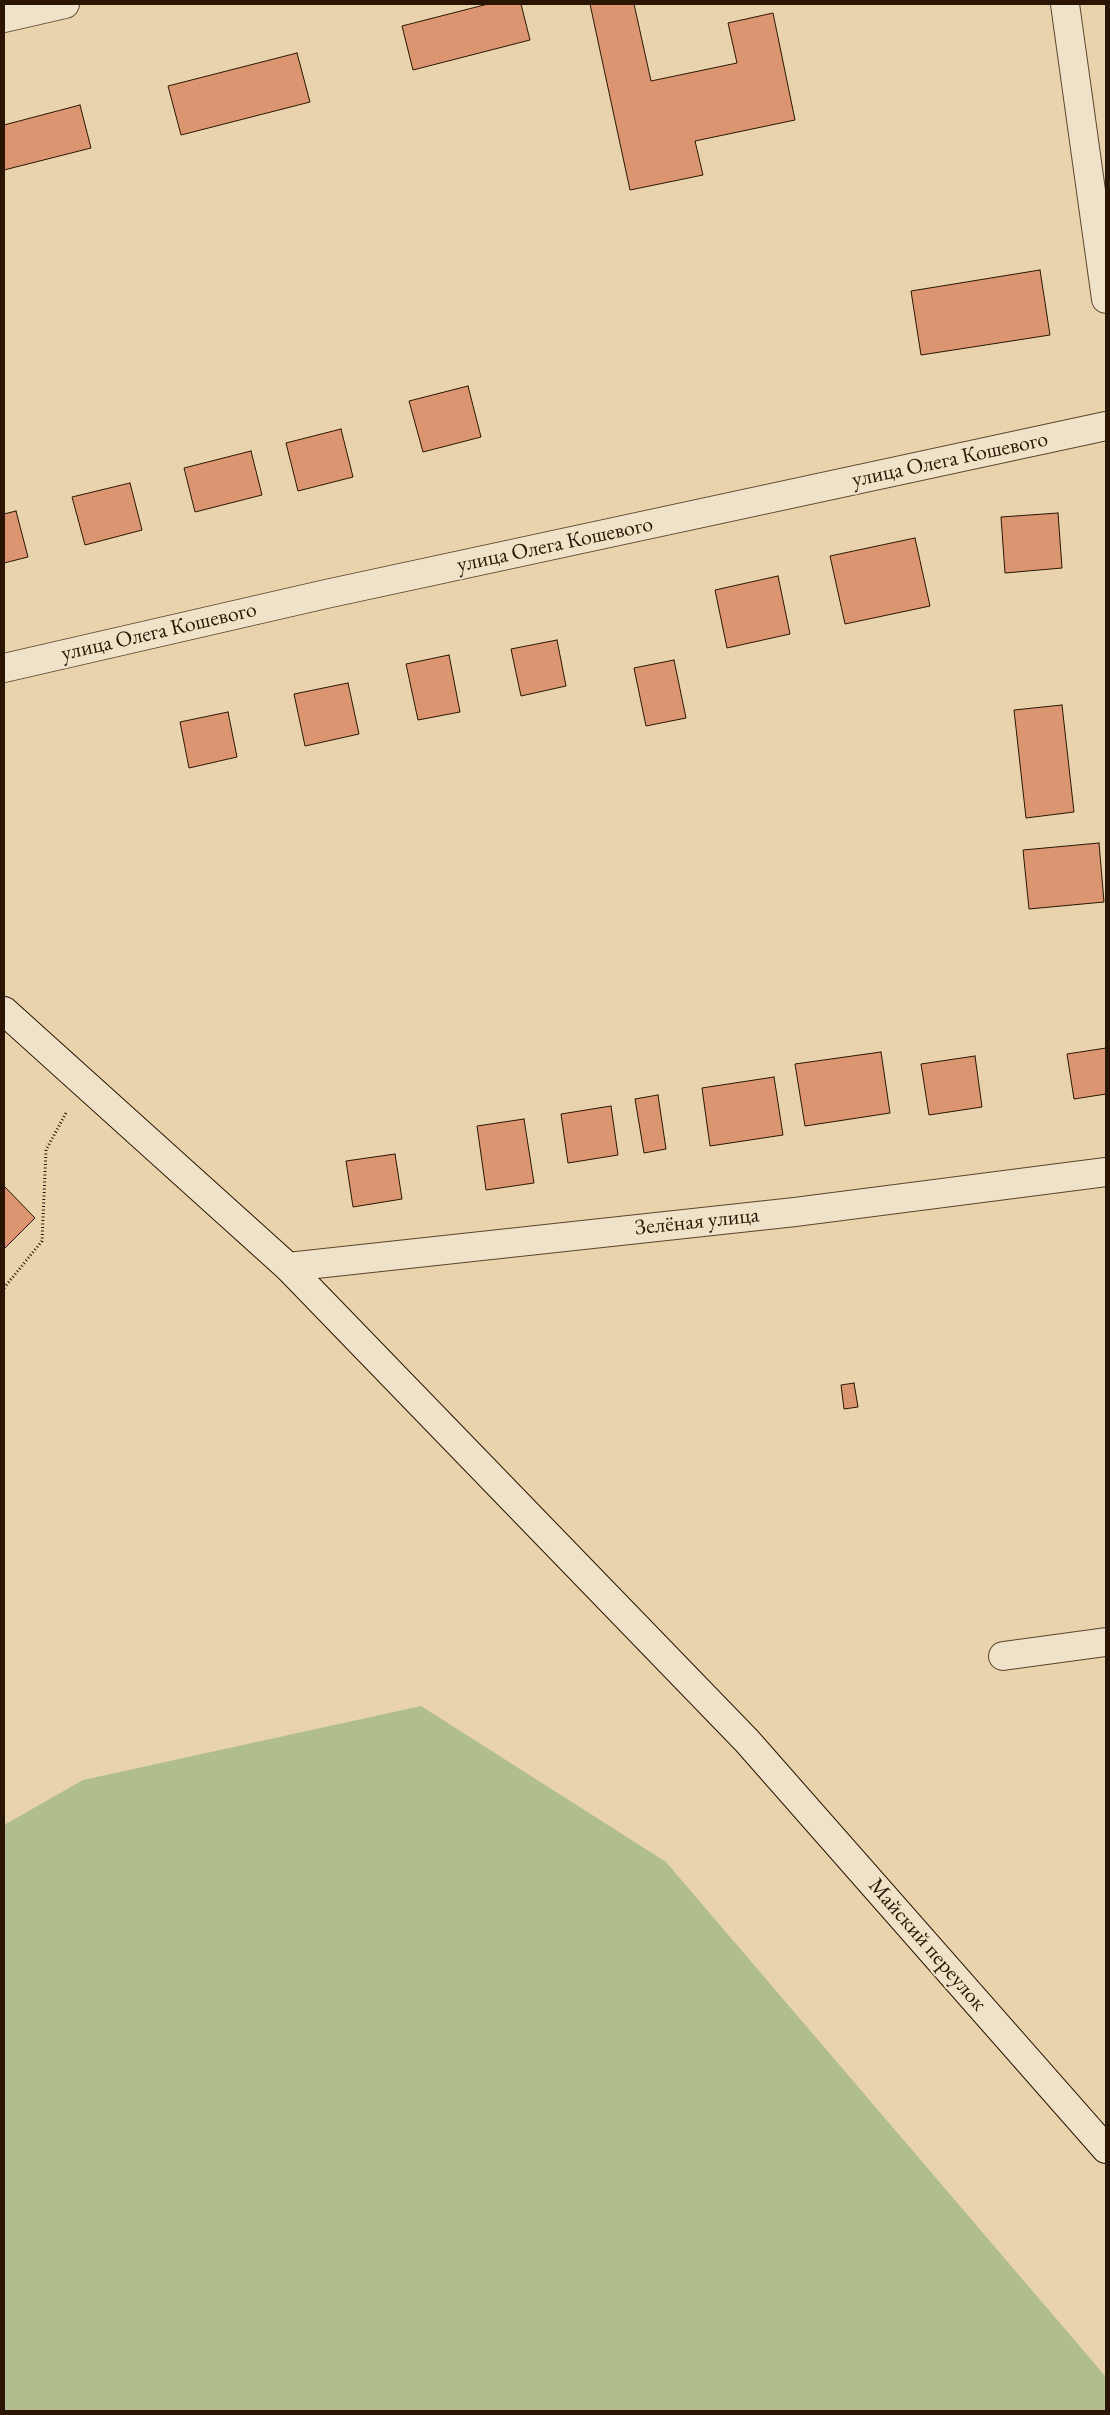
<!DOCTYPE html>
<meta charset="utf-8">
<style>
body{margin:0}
#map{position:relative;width:1110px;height:2415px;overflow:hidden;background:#e8d3ac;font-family:"EB Garamond",serif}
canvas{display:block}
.frame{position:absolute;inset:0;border:5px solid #2a1600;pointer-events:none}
</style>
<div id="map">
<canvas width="1110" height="2415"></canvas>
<div class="frame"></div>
</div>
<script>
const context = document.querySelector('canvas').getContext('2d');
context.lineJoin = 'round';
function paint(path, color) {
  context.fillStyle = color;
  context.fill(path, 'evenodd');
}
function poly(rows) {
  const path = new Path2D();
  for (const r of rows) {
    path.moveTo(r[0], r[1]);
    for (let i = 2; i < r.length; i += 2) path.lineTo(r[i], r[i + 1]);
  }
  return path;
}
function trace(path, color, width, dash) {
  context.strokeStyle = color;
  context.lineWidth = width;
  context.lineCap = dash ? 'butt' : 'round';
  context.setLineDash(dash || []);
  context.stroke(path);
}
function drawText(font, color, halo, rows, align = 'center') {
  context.font = font + ' "EB Garamond",serif';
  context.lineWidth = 4.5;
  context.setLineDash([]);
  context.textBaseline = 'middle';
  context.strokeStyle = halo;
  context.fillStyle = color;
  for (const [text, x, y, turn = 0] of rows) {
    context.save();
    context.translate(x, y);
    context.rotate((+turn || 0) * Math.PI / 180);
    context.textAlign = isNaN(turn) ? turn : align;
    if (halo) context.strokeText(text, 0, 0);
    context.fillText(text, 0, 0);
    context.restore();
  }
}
paint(poly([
 [421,1706,666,1862,1106,2377,1106,2411,4,2411,4,1825,83,1780]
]), '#b0be8d');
const building = poly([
 [488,4,521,4,530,40,413,70,402,26,488,4],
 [590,4,634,4,651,81,737,63,728,23,773,13,795,120,695,141,703,175,630,190,590,4],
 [297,53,310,102,181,135,168,86,297,53],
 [80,105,91,148,4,170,4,125,80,105],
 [1040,270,1050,335,921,355,911,291,1040,270],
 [468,386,481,437,423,452,409,401,468,386],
 [341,429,353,477,298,491,286,443,341,429],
 [251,451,262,495,195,512,184,468,251,451],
 [130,483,142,530,85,545,72,497,130,483],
 [16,511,28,557,4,563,4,514,16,511],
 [1058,513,1062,568,1005,573,1001,517,1058,513],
 [915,538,930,606,845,624,830,556,915,538],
 [778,576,790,634,727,648,715,590,778,576],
 [557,640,566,686,521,696,511,649,557,640],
 [449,655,460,712,418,720,406,664,449,655],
 [674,660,686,718,646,726,634,668,674,660],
 [348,683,359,734,305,746,294,694,348,683],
 [1062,705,1074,812,1026,818,1014,710,1062,705],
 [228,712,237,757,189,768,180,722,228,712],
 [1099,843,1104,902,1029,909,1023,850,1099,843],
 [1106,1048,1106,1094,1074,1099,1067,1054,1106,1048],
 [881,1052,890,1113,805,1126,795,1064,881,1052],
 [975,1056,982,1107,929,1115,921,1064,975,1056],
 [774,1077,783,1135,710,1146,702,1088,774,1077],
 [658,1095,666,1149,644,1153,635,1099,658,1095],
 [611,1106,618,1155,568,1163,561,1114,611,1106],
 [524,1119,534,1183,486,1190,477,1126,524,1119],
 [395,1154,402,1199,353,1207,346,1161,395,1154],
 [4,1186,35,1218,4,1249,4,1186],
 [854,1383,858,1407,844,1409,841,1385,854,1383]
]);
paint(building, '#db9571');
trace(building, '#2a1600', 1);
const minor = poly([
 [1065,4,1106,299],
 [4,18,65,4],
 [4,668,326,594,1106,426],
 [288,1267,795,1212,1106,1172],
 [1003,1656,1106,1642]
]);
const secondary = poly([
 [4,1011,288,1267,747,1741,1106,2149]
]);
trace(minor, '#5a452b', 30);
trace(secondary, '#2a1600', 30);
trace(poly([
 [4,1288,42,1241,46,1150,67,1111]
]), '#2a1600', 3, [1, 2.5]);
trace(minor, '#f0e2c9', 28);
trace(secondary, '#f0e2c9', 28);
drawText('22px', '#2a1600', '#f0e2c9', [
 ["улица Олега Кошевого",950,460,-12],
 ["улица Олега Кошевого",555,545,-12],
 ["улица Олега Кошевого",159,632,-13],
 ["Зелёная улица",697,1222,-6],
 ["Майский переулок",927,1945,49]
]);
</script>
